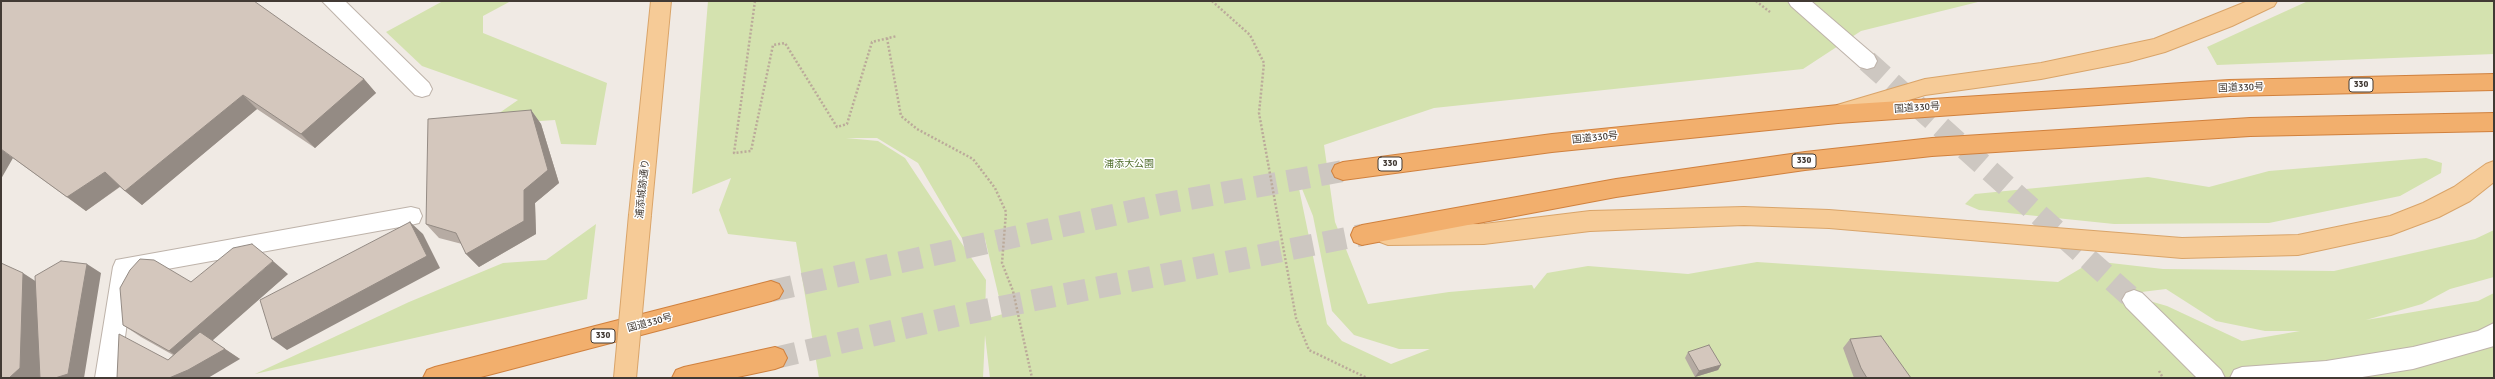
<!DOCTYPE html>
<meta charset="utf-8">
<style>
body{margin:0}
#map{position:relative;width:2495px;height:379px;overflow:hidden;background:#f0eae4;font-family:Signika,sans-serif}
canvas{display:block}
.frame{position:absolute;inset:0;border:2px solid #423a34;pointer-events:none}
</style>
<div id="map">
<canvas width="2495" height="379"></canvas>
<div class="frame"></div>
</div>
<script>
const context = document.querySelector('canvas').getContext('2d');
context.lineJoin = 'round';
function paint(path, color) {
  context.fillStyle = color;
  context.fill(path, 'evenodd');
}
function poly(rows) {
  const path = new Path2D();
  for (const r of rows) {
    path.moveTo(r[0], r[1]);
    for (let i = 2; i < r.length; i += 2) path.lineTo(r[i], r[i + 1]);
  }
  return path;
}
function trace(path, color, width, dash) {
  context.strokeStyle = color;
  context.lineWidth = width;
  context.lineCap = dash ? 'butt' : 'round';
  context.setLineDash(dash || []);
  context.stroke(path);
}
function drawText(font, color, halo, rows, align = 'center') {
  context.font = font + ' Signika,"Noto Sans JP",sans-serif';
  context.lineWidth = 3;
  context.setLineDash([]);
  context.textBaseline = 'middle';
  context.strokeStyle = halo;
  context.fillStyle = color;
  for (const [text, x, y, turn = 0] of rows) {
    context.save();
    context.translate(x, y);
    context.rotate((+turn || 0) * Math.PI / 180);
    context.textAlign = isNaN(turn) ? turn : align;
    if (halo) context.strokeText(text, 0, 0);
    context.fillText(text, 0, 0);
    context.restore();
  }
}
paint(poly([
 [443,1,511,1,483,16,483,33,607,83,596,145,561,144,555,120,482,125,518,100,422,66,386,32],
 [708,1,1982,1,1861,31,1803,69,1434,108,1324,145,1335,222,1368,304,1449,292,1532,285,1534,289,1547,273,1588,266,1688,274,1757,262,2058,282,2093,261,2163,269,2334,271,2475,239,2494,230,2494,277,2450,289,2422,304,2366,320,2478,301,2494,293,2494,378,990,378,985,335,983,378,819,378,796,242,728,234,719,210,731,178,692,194],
 [846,138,877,138,918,163,963,240,985,239,1003,314,985,319,986,280,905,158,878,141],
 [1296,174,1313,216,1332,311,1354,335,1399,349,1430,349,1391,364,1342,341,1327,324],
 [2166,289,2216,321,2265,331,2300,331,2242,341,2167,306,2125,294],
 [2308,1,2494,1,2494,54,2217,65,2207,47],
 [2426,158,2442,163,2441,173,2400,196,2269,223,2114,224,1979,210,1965,204,1975,194,2148,177,2209,187,2269,171],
 [596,224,587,299,255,374,409,302,503,263,546,260]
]), '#d4e2af');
trace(poly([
 [1867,61,2134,300]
]), '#cdc7c1', 22, [22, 11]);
trace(poly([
 [771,291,1167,203,1343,171],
 [775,358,965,314,1362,235]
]), '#cdc7c1', 22, [22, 11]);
const minor = poly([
 [322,1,345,1,429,83,432,89,429,95,422,97,415,95,322,1],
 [1788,1,1811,1,1874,55,1877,61,1874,67,1867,69,1860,67,1791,6,1788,1],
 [411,207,419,209,422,216,419,223,411,225,134,275,119,378,95,378,113,267,116,260,411,207],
 [2134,290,2142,293,2221,370,2225,378,2197,378,2126,307,2122,300,2126,293,2134,290],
 [2494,323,2494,346,2413,369,2356,378,2230,378,2234,370,2242,367,2326,361,2413,347,2478,331,2494,323]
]);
const major = poly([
 [651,1,671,1,651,215,648,222,640,224,632,222,629,215,651,1],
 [2248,1,2277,1,2274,6,2232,26,2165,52,2128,62,2041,79,1925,95,1844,120,1837,117,1833,111,1837,105,1925,79,2041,63,2154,39,2248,1],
 [2494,161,2494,182,2470,201,2439,217,2391,235,2298,255,2182,258,1829,228,1744,225,1590,231,1484,244,1388,245,1380,242,1377,235,1380,228,1388,225,1484,224,1590,211,1744,207,1829,210,2182,238,2298,235,2390,216,2423,203,2454,187,2486,164,2494,161]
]);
const highway = poly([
 [2494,74,2494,90,2229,96,1838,123,1552,152,1343,180,1335,177,1332,171,1335,165,1343,162,1552,134,1838,105,2229,80,2494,74],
 [2494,113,2494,131,2250,136,1932,156,1805,170,1616,197,1362,245,1354,242,1351,235,1354,228,1362,225,1616,179,1805,152,1932,138,2250,118,2494,113],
 [771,281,779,284,783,291,779,298,771,301,477,378,423,378,427,370,435,367,771,281],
 [775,347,783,350,787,358,783,366,775,369,733,378,672,378,676,370,684,367,775,347]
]);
trace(minor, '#beb3aa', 2);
trace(major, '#d9a469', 2);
trace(highway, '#d0813e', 2);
trace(poly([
 [755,1,734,153,751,151,773,45,785,43,837,127,847,124,872,42,897,36],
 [1212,1,1250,35,1264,63,1259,113,1296,318,1309,350,1367,378],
 [1756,1,1770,12],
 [887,38,901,116,917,129,973,159,995,188,1006,212,1002,263,1013,291,1032,378],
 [2159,371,2163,378]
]), '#bbaa9a', 2.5, [2, 2]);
paint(minor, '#fff');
paint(major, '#f6cb97');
paint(highway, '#f2af6d');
const majorBridge = poly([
 [625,378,640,215]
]);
trace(majorBridge, '#d9a469', 24, []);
trace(majorBridge, '#f6cb97', 22);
paint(poly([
 [1,1,364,79,376,93,315,148,257,109,142,205,120,187,86,211,13,158],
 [531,110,541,124,559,183,535,203,536,234,479,267,466,254,462,244,439,238,426,224],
 [288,274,212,340,240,359,168,360,173,355,141,337,123,325],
 [1850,339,1911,378,1854,378,1843,348],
 [1688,352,1721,365,1718,370,1695,377,1685,358]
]), '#b6aba3');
paint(poly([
 [364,79,376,93,315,148,301,134],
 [243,95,257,109,142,205,125,191],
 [531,110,541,124,559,183,535,203,536,234,479,267,466,254,524,190],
 [1,149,13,158,1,179],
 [105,172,122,185,86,211,67,197],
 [410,222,423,234,440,268,287,350,272,339],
 [273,261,288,274,187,363,169,351],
 [87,264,101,273,84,378,55,378],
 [23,273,43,286,41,378,9,378],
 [225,349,240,359,208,378,169,378],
 [1721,365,1718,370,1695,377,1699,371]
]), '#948b84');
const building = poly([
 [1,1,254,1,364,79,301,134,243,95,125,191,105,172,67,197,1,149,1,1],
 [531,110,548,170,524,190,524,221,466,254,456,233,426,224,428,119,531,110],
 [410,222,427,256,272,339,260,300,410,222],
 [252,244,273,261,169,351,123,325,120,288,130,270,140,259,154,260,191,282,233,248,252,244],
 [61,261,87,264,68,374,55,378,40,378,35,276,61,261],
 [1,263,23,273,20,368,9,378,1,378,1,263],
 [200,332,225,349,188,370,169,378,117,378,119,334,168,360,200,332],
 [1881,336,1911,378,1867,378,1861,368,1850,339,1881,336],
 [1709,345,1721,365,1699,371,1688,352,1709,345]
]);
paint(building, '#d4c7bd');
trace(building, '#948b84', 1);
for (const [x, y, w] of [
 [2361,85,24],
 [1804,161,24],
 [1390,164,24],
 [603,336,24]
]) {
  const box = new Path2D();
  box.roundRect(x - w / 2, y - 7, w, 14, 3);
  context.fillStyle = '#fff';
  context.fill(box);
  trace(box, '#423a34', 1);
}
drawText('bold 9px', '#423a34', null, [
 ["330",2361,85],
 ["330",1804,161],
 ["330",1390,164],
 ["330",603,336]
]);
drawText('10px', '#423a34', '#fff', [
 ["国道330号",2241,88,-2],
 ["国道330号",1917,108,-4],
 ["国道330号",1595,138,-6],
 ["浦添城跡通り",643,189,-84],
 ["国道330号",650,323,-15]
]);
drawText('10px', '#516e2d', '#fff', [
 ["浦添大公園",1129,164]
]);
</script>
